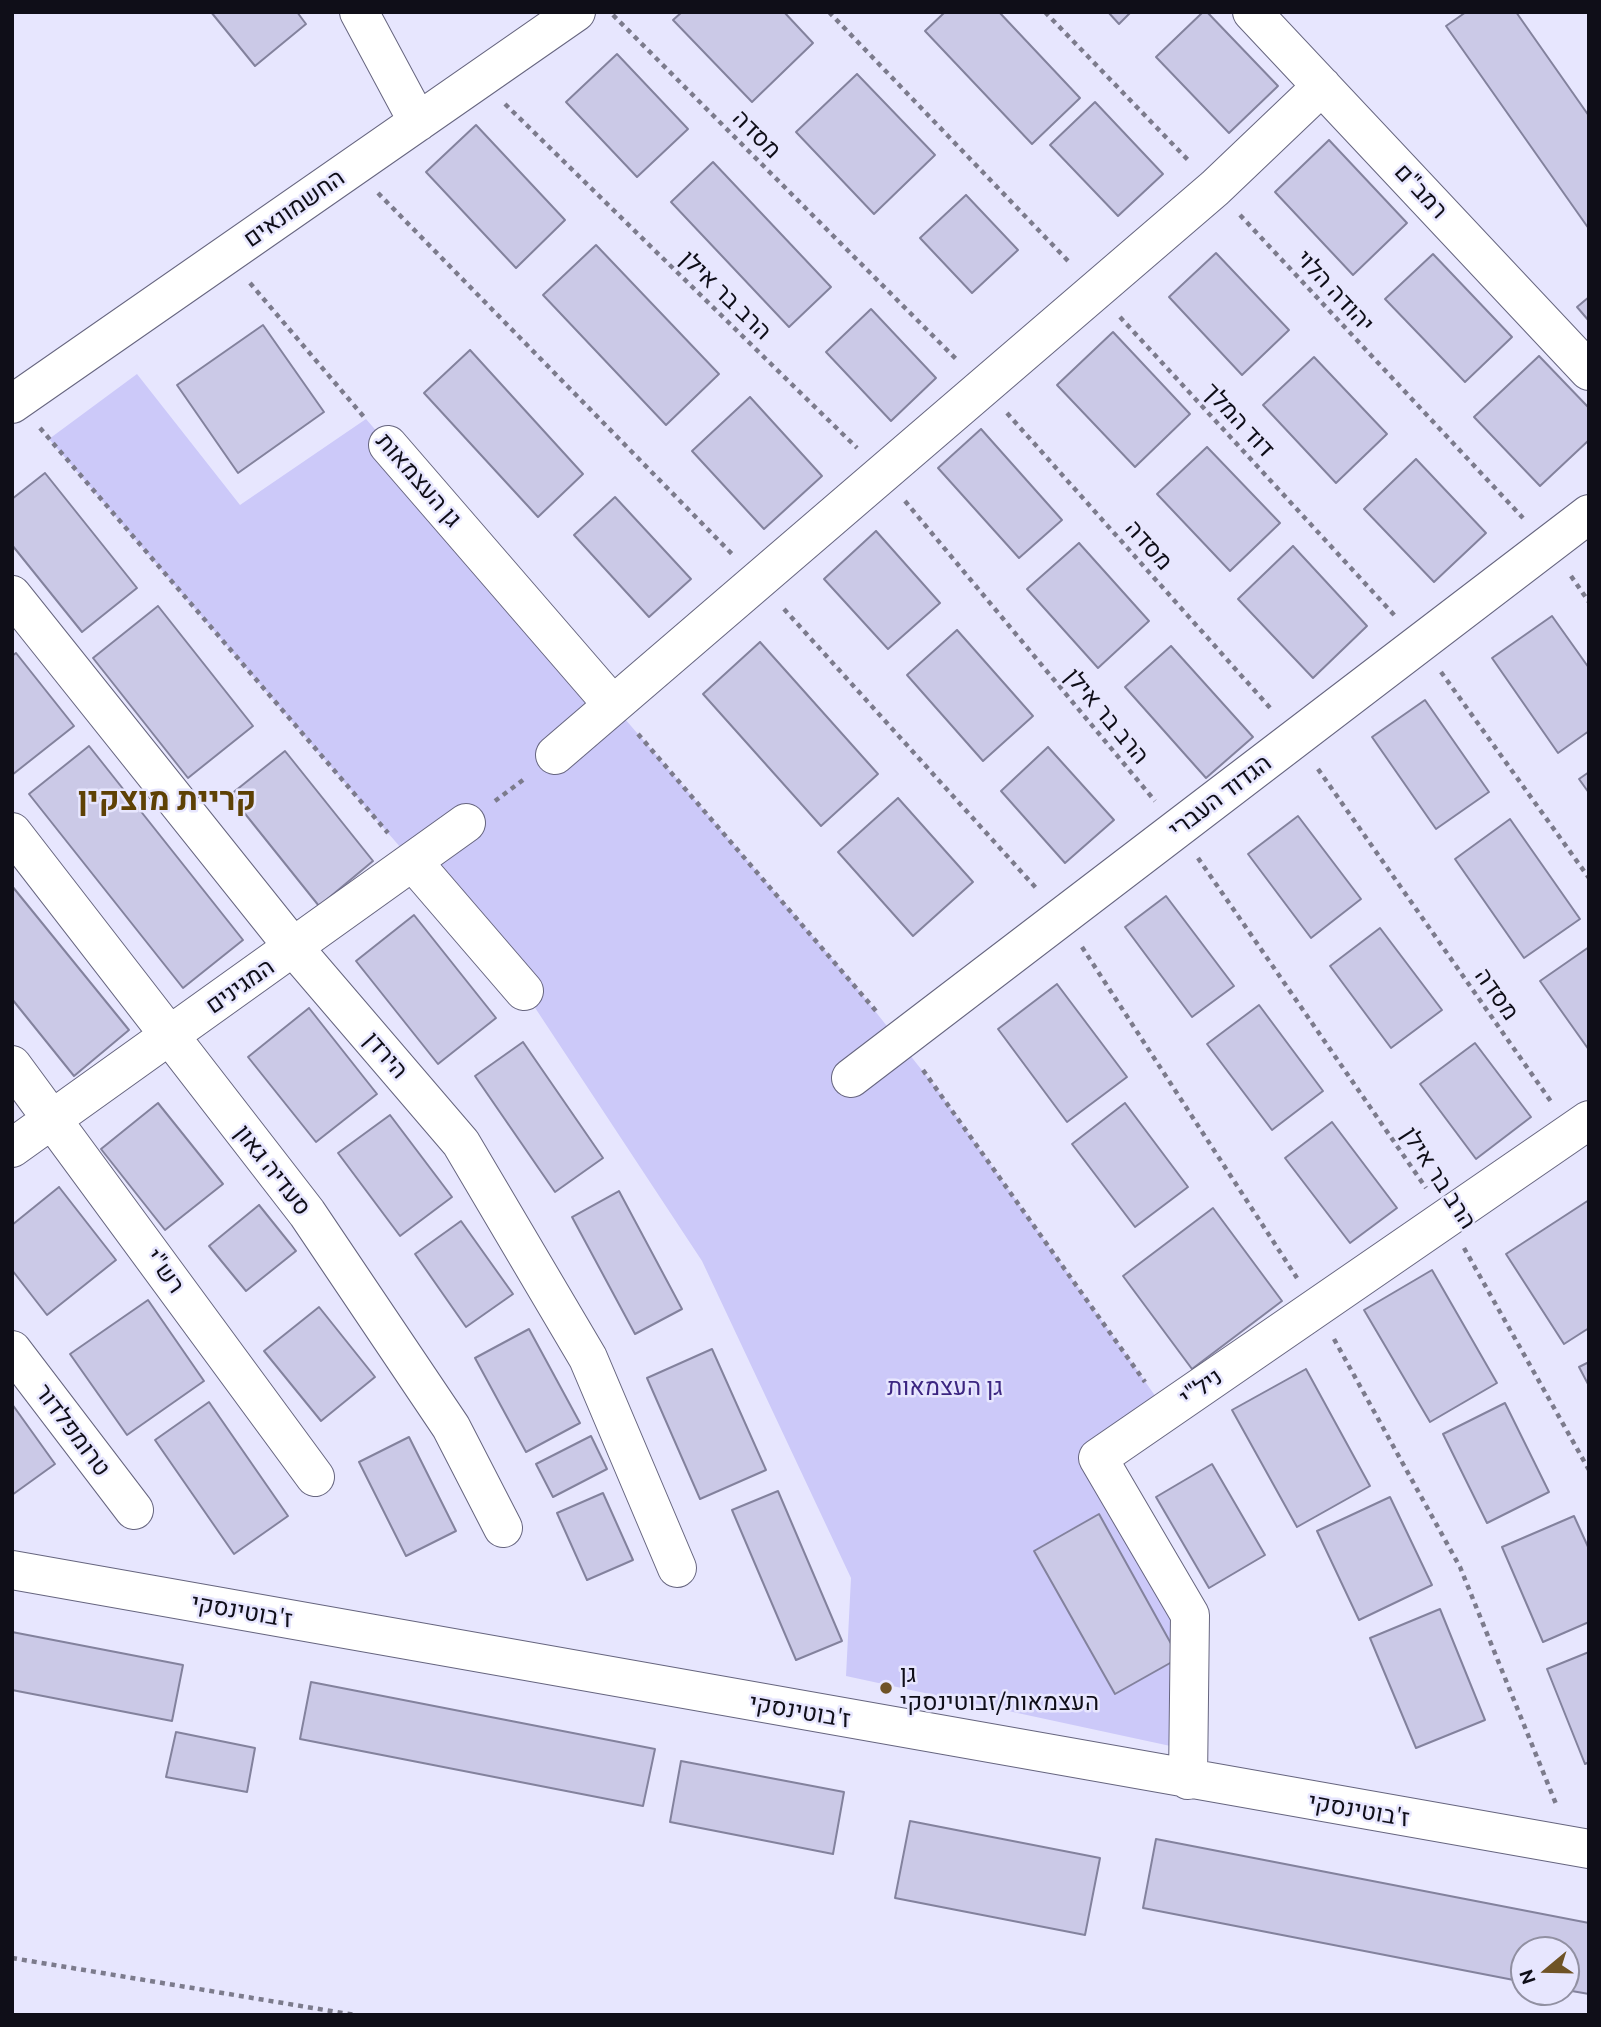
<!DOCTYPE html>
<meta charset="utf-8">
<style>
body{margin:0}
#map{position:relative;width:1601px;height:2027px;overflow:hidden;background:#e7e6fe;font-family:Ubuntu,sans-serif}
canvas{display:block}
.frame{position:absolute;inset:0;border:14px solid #0f0e18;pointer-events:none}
.north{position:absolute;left:1510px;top:1936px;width:70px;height:70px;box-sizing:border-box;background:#e7e6fe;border:2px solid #9190a2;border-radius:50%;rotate:251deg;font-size:19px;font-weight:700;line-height:28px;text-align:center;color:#0f0e18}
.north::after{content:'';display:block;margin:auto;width:24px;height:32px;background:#6f5326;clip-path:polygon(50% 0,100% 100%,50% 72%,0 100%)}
</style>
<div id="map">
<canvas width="1601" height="2027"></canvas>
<div class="frame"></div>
<div class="north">N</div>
</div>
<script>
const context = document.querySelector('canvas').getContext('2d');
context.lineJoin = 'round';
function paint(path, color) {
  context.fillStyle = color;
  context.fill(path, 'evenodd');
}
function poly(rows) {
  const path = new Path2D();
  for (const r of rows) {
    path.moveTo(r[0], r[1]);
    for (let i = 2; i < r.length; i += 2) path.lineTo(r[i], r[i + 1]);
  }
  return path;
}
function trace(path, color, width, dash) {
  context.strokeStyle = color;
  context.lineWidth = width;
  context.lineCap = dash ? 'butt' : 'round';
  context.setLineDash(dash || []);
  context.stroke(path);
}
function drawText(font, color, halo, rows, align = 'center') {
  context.font = font + ' Ubuntu,Heebo,sans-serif';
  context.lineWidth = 5;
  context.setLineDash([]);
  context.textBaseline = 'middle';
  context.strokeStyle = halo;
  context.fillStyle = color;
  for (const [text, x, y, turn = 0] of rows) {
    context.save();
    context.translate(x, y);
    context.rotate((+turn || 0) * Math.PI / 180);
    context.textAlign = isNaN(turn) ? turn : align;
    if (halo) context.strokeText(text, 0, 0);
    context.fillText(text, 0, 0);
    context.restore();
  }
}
paint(poly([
 [137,374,240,505,366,419,852,982,936,1088,1166,1411,1099,1458,1190,1615,1189,1750,846,1676,851,1578,702,1261,524,991,49,439]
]), '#ccc9f9');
const building = poly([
 [211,12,297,12,306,24,255,66,211,12],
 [682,12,784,12,813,43,752,102,673,20,682,12],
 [945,12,999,12,1080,98,1032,144,925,31,945,12],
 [1108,12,1131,12,1119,24,1108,12],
 [1203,12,1207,12,1278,86,1229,133,1156,57,1203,12],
 [1466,12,1516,12,1589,116,1589,229,1446,26,1466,12],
 [617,54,688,129,637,177,566,102,617,54],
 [857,74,935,155,874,214,796,132,857,74],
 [1095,102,1163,174,1118,216,1050,145,1095,102],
 [476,125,565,220,516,268,426,172,476,125],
 [1329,140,1407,223,1353,275,1275,192,1329,140],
 [713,162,831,287,789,327,671,202,713,162],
 [966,195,1018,250,972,293,920,238,966,195],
 [596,245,719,374,666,425,543,295,596,245],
 [1216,253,1289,330,1242,375,1169,297,1216,253],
 [1433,254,1512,337,1465,382,1385,299,1433,254],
 [1589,297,1589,321,1577,307,1589,297],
 [871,309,936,378,891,421,826,352,871,309],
 [263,325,324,412,238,473,177,385,263,325],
 [1113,332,1190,414,1135,467,1057,385,1113,332],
 [470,350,583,474,538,517,424,393,470,350],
 [1539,356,1589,408,1589,440,1540,486,1474,417,1539,356],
 [1314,357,1387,434,1336,483,1263,405,1314,357],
 [750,397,822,476,764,529,692,451,750,397],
 [981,429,1062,520,1019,558,938,468,981,429],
 [1207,447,1280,523,1230,571,1157,494,1207,447],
 [1416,459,1486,533,1434,582,1364,509,1416,459],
 [45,473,137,588,82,632,12,545,12,499,45,473],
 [615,497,691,579,649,617,574,535,615,497],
 [876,531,940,603,888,649,824,579,876,531],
 [1079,543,1149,621,1098,668,1027,589,1079,543],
 [1293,546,1367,626,1313,678,1238,599,1293,546],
 [158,606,253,726,188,778,93,658,158,606],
 [1552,616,1589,668,1589,731,1558,753,1492,658,1552,616],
 [957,630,1033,716,983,761,907,675,957,630],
 [760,642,878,774,821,826,703,694,760,642],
 [1171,646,1253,737,1206,778,1125,687,1171,646],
 [16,653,74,726,12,775,12,656,16,653],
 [1425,700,1489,792,1436,829,1372,737,1425,700],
 [89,746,243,940,183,988,29,794,89,746],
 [1048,747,1114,820,1065,863,1001,791,1048,747],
 [285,751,373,861,319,906,230,795,285,751],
 [1589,772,1589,793,1579,779,1589,772],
 [898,798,973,882,913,936,838,852,898,798],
 [1298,816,1361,899,1311,938,1248,854,1298,816],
 [1510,819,1580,919,1524,958,1455,859,1510,819],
 [12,886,129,1030,74,1076,12,999,12,886],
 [1166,896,1234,986,1192,1017,1125,927,1166,896],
 [414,915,496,1018,438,1064,356,961,414,915],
 [1380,928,1442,1010,1391,1048,1330,966,1380,928],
 [1589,947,1589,1050,1540,981,1589,947],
 [1057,984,1127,1077,1067,1122,998,1029,1057,984],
 [1259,1005,1323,1091,1272,1130,1207,1044,1259,1005],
 [309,1008,377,1094,316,1142,248,1057,309,1008],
 [523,1042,603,1158,555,1192,475,1076,523,1042],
 [1475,1043,1531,1117,1476,1159,1420,1084,1475,1043],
 [158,1103,223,1184,165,1230,101,1149,158,1103],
 [1125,1103,1188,1187,1135,1227,1072,1144,1125,1103],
 [390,1115,452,1197,400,1236,338,1153,390,1115],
 [1332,1122,1397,1208,1350,1243,1285,1158,1332,1122],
 [59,1187,116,1260,47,1315,12,1270,12,1225,59,1187],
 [619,1191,682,1309,635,1334,572,1217,619,1191],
 [1589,1200,1589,1328,1564,1344,1506,1254,1589,1200],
 [259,1205,296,1251,246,1291,209,1246,259,1205],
 [1213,1208,1282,1301,1192,1369,1123,1276,1213,1208],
 [461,1221,513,1294,466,1327,415,1254,461,1221],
 [1432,1270,1497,1383,1430,1422,1364,1310,1432,1270],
 [148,1300,204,1381,127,1435,70,1354,148,1300],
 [319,1307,375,1377,321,1421,264,1351,319,1307],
 [529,1329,580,1423,526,1452,475,1358,529,1329],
 [712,1349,766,1470,700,1499,647,1378,712,1349],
 [1589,1362,1589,1386,1579,1367,1589,1362],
 [1306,1369,1370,1486,1297,1527,1232,1410,1306,1369],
 [209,1402,288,1516,234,1554,155,1440,209,1402],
 [1505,1403,1549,1492,1487,1523,1443,1434,1505,1403],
 [12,1404,55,1464,12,1495,12,1404],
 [591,1436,607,1469,553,1497,536,1464,591,1436],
 [409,1437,456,1531,406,1556,359,1462,409,1437],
 [1212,1464,1265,1555,1209,1588,1156,1497,1212,1464],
 [778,1491,842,1641,796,1660,732,1510,778,1491],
 [603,1493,633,1560,587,1580,557,1513,603,1493],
 [1390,1497,1432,1585,1359,1620,1317,1531,1390,1497],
 [1099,1514,1179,1658,1115,1694,1034,1551,1099,1514],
 [1574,1516,1589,1549,1589,1622,1543,1642,1502,1547,1574,1516],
 [1440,1609,1485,1720,1416,1748,1370,1638,1440,1609],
 [12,1632,183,1665,172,1721,12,1690,12,1632],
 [1589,1652,1589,1762,1585,1764,1547,1669,1589,1652],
 [311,1682,655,1749,643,1806,300,1739,311,1682],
 [176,1732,255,1748,247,1792,166,1777,176,1732],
 [681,1761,844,1792,833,1854,670,1822,681,1761],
 [910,1821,1100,1858,1085,1935,895,1898,910,1821],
 [1156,1839,1589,1923,1589,1994,1566,1990,1566,1950,1524,1950,1524,1982,1143,1908,1156,1839]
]);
paint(building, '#cbc9e7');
trace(building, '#83829d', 2);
const minor = poly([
 [359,12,418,122],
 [1252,12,1589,371],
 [12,404,576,12],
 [388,445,612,704],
 [12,595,294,948,461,1143,588,1358,677,1568],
 [555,755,1215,188,1322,86],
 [12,832,307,1213,451,1427,503,1528],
 [413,862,524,991],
 [12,1065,315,1477],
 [851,1078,1589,514],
 [12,1148,466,823],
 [12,1350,134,1510],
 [12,1570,1589,1849],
 [1188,1780,1190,1615,1098,1458,1589,1120]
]);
trace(minor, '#66657f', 40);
trace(poly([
 [829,12,1071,264],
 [1045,12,1188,160],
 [613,15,958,361],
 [505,104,857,448],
 [378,193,732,554],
 [1240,215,1523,518],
 [250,283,364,417],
 [1120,317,1396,617],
 [1007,413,1272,710],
 [40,428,388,833],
 [905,501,1155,801],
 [1571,576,1589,602],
 [784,609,1036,888],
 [1441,672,1589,878],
 [638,734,876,1011],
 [1318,769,1552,1103],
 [495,801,527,777],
 [1198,858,1426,1188],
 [1082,947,1297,1278],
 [923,1070,1145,1382],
 [1464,1248,1589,1470],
 [1334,1339,1460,1567,1556,1804],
 [12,1958,355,2015]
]), '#7c7b8c', 4.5, [5, 5]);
trace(minor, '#fff', 38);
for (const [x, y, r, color] of [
 [886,1688,7,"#6f5326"]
]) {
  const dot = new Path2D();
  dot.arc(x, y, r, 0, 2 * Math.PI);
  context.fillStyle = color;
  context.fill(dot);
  trace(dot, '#e7e6fe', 2.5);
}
drawText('24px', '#0f0e18', '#e7e6fe', [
 ["מסדה",757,134,45],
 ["רמב\"ם",1421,191,47],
 ["החשמונאים",294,208,-35],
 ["יהודה הלוי",1335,291,47],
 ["הרב בר אילן",726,295,44],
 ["דוד המלך",1239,420,47],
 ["גן העצמאות",419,480,49],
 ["מסדה",1149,545,48],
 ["הרב בר אילן",1107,716,50],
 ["הגדוד העברי",1220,796,-37],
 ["המגינים",240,986,-35],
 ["מסדה",1497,994,55],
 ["הירדן",386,1055,49],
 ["סעדיה גאון",273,1170,52],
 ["הרב בר אילן",1439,1178,57],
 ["רש\"י",165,1271,54],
 ["ניל\"י",1201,1387,-35],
 ["טרומפלדור",73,1430,53],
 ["ז'בוטינסקי",242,1611,10],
 ["ז'בוטינסקי",800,1711,10],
 ["ז'בוטינסקי",1359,1810,10]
]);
drawText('24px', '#3c2681', '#e7e6fe', [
 ["גן העצמאות",945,1387]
]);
drawText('24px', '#0f0e18', '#e7e6fe', [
 ["גן",900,1674],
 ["העצמאות/זבוטינסקי",900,1702]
], 'left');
drawText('bold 32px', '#5e4105', '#e7e6fe', [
 ["קריית מוצקין",167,799]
]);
</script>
